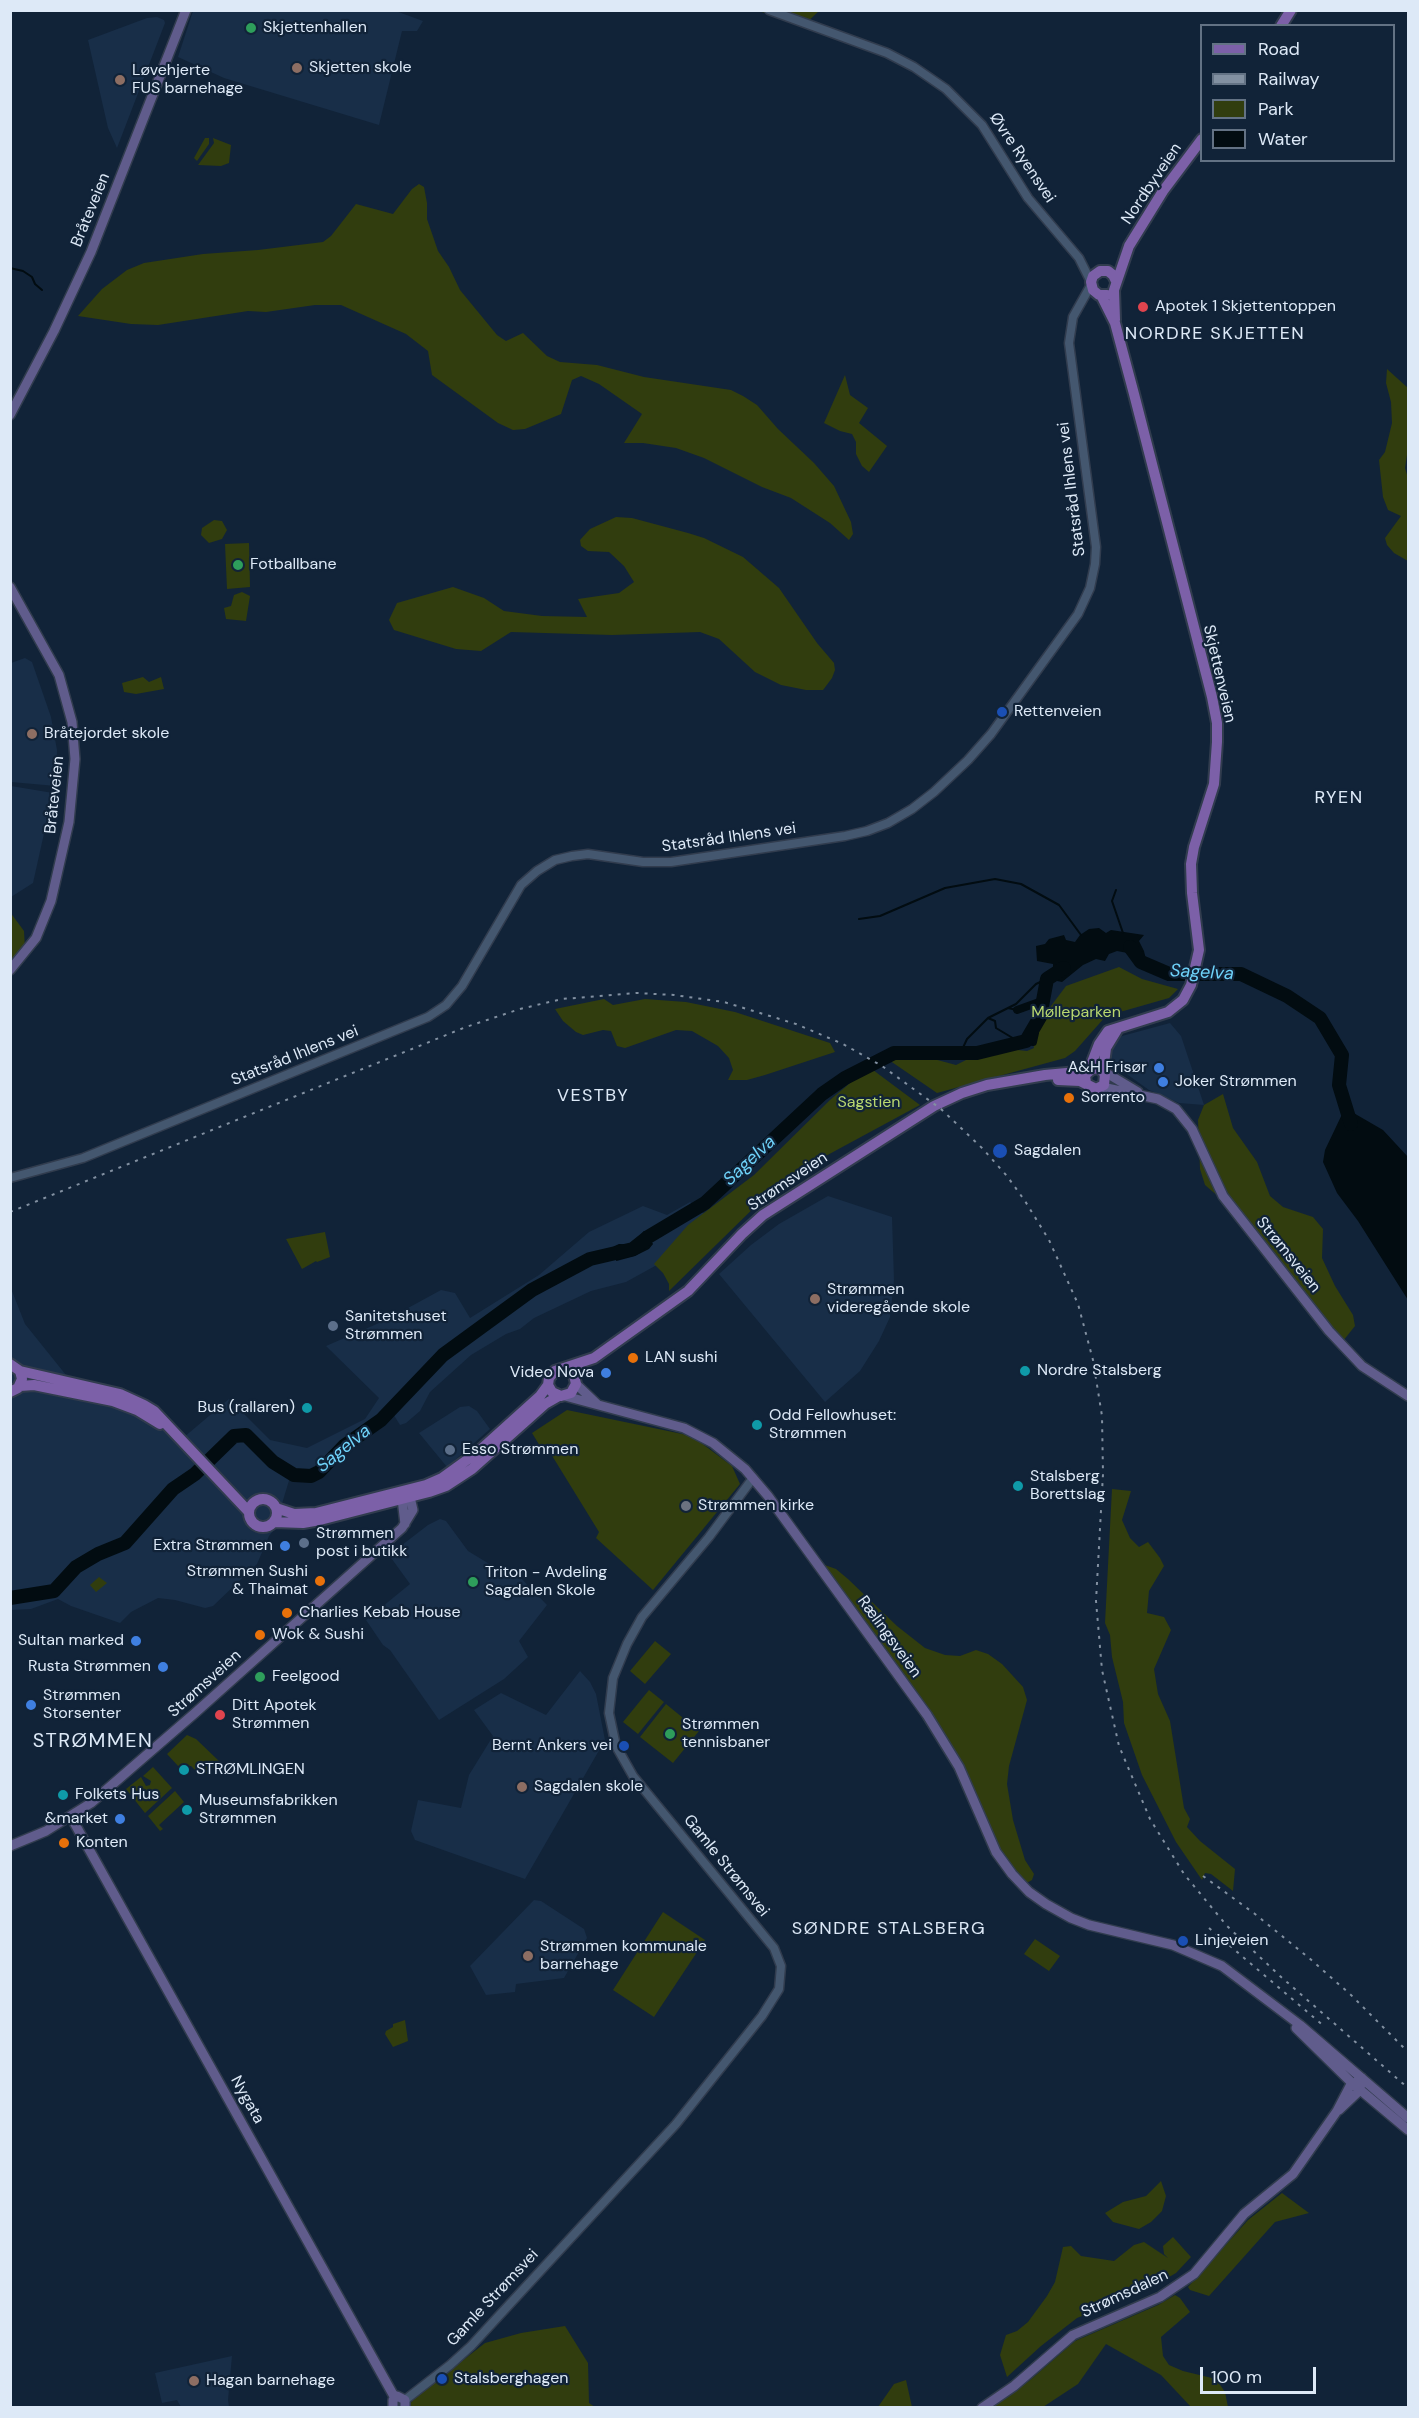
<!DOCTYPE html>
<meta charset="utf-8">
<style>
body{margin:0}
#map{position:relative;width:1419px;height:2418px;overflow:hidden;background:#112338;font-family:"DM Sans",sans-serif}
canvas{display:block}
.frame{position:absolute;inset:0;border:12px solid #dde9f7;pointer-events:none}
.legend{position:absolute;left:1200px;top:24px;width:195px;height:138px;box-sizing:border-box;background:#112338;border:2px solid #637284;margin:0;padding:8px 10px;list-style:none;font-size:18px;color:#dde9f7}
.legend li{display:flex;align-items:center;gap:12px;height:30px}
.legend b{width:30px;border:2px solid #637284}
.scale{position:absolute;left:1200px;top:2367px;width:116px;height:27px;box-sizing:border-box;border:3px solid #dde9f7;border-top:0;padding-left:8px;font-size:18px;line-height:21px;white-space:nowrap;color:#dde9f7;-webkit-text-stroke:4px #112338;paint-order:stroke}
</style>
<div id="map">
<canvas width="1419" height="2418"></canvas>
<div class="frame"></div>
<ul class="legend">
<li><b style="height:8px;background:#7c60a8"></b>Road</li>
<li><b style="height:8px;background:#8290a1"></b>Railway</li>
<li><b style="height:16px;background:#313d0e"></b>Park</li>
<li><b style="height:16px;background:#020c11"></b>Water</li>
</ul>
<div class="scale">100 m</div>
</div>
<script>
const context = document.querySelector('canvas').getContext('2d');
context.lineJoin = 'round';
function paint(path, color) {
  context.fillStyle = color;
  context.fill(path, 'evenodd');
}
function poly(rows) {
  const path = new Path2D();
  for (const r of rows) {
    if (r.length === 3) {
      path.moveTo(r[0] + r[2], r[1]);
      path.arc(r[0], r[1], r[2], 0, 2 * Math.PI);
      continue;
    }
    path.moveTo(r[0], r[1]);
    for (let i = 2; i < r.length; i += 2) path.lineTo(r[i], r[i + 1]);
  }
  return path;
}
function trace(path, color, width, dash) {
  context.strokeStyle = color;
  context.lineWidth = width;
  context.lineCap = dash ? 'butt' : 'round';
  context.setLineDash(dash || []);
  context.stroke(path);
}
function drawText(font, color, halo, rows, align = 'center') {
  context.font = font + ' "DM Sans",sans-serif';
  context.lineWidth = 4.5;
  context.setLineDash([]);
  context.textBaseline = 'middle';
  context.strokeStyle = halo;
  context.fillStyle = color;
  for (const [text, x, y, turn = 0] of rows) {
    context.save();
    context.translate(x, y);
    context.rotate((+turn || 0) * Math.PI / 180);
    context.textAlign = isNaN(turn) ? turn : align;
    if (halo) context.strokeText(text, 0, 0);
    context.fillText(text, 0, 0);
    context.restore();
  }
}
paint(poly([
 [393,10,423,21,417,31,402,31,379,125,224,78,178,57,193,11],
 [157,17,164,20,165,23,117,148,108,128,88,40,147,18],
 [25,658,32,662,51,717,57,750,56,786,11,782,11,663],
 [11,786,53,793,33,883,11,897],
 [1170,1023,1181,1036,1204,1105,1179,1103,1149,1090,1107,1060,1113,1043,1122,1036],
 [828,1196,892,1217,894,1280,890,1317,879,1341,860,1371,825,1402,719,1274,751,1245,779,1224],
 [690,1202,722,1229,626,1282,591,1291,534,1318,520,1329,506,1334,471,1355,430,1392,420,1411,406,1423,400,1425,390,1409,337,1452,312,1477,291,1474,274,1530,269,1536,257,1564,213,1606,205,1608,175,1600,158,1598,131,1612,120,1623,71,1606,58,1599,31,1609,11,1610,10,1286,25,1324,70,1380,136,1402,183,1438,229,1399,270,1440,307,1448,365,1419,379,1398,326,1346,386,1320,441,1290,455,1293,470,1318,539,1275,589,1232,643,1206,667,1215],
 [644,1231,653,1244,635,1256,617,1261,614,1246,619,1244,632,1245],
 [469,1406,477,1411,490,1429,447,1467,419,1433,460,1407],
 [440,1519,446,1521,468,1551,496,1568,503,1578,506,1574,517,1574,547,1605,519,1641,528,1657,504,1679,439,1720,390,1650,383,1645,366,1620,410,1584,389,1555,428,1525],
 [580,1671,590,1682,596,1694,605,1740,525,1879,415,1840,411,1831,418,1800,461,1808,469,1775,493,1736,474,1710,501,1693,546,1715],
 [534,1900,541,1901,584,1929,587,1938,564,1978,516,1984,515,1992,486,1995,470,1966],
 [232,2356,228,2400,229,2407,181,2407,177,2400,162,2403,155,2373]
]), '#182e48');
paint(poly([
 [759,11,819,11,803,26],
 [205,138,209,138,209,144,197,161,194,158],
 [213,138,231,145,229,163,221,166,198,165,214,143],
 [419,184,424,187,427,203,427,219,438,251,449,267,460,290,497,335,506,341,523,333,547,356,560,362,597,365,644,377,731,390,743,396,757,405,778,429,814,463,834,486,851,522,853,534,849,540,830,523,791,498,762,487,704,458,676,448,643,443,624,443,642,414,599,384,581,376,572,380,561,414,525,429,513,430,498,423,432,375,428,351,406,334,341,305,315,305,266,312,248,311,158,325,131,324,78,316,102,289,127,270,144,263,203,254,258,250,323,242,331,236,356,204,393,214,412,189],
 [1387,369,1408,388,1408,448,1405,468,1408,478,1408,561,1394,553,1387,545,1385,538,1401,516,1388,510,1383,497,1379,460,1385,452,1392,423,1391,402,1386,383],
 [845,375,850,395,868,408,859,423,887,446,869,472,862,466,856,454,856,442,852,434,840,431,824,423],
 [616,517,632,518,688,533,704,538,743,557,779,588,817,643,834,663,835,670,832,678,823,690,806,690,781,685,755,672,719,639,700,632,612,635,511,632,481,651,456,649,394,630,389,620,397,603,453,587,484,598,504,611,542,616,587,617,578,599,619,593,634,582,624,566,609,552,588,551,581,546,580,540,590,529],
 [214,520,222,521,227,530,222,539,209,543,201,535,202,528],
 [249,543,250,587,227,589,225,544],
 [242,592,250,596,246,621,226,619,224,608,231,606,234,595],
 [143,677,149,682,161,677,164,689,136,694,124,692,122,683],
 [10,912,24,931,25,949,11,960],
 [1119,967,1142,979,1178,989,1169,998,1106,1016,1075,1051,1065,1058,937,1093,886,1058,930,1058,956,1065,966,1060,978,1059,982,1055,1004,1052,1008,1049,1027,1051,1034,1048,1033,1043,1039,1022,1066,986],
 [604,999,613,1005,645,999,686,1002,735,1012,830,1043,835,1052,765,1075,747,1080,728,1080,733,1070,729,1058,718,1046,692,1031,676,1030,625,1048,617,1046,611,1031,603,1030,583,1035,576,1032,563,1021,555,1009],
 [869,1067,920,1105,798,1171,767,1195,669,1291,669,1284,663,1273,654,1264,688,1225,754,1175,830,1100],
 [1223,1094,1233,1128,1257,1162,1270,1196,1283,1207,1313,1217,1323,1229,1322,1258,1335,1286,1353,1315,1355,1326,1339,1346,1220,1198,1205,1185,1200,1169,1198,1120,1204,1105],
 [325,1232,330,1257,317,1262,316,1261,302,1269,286,1239],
 [567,1410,692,1436,732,1466,740,1484,653,1590,596,1538,599,1532,551,1454,546,1456,532,1433],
 [1112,1489,1131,1491,1122,1520,1130,1538,1139,1547,1148,1542,1160,1558,1164,1566,1149,1591,1147,1613,1164,1617,1171,1630,1154,1669,1158,1694,1170,1721,1184,1808,1190,1819,1187,1827,1200,1841,1235,1869,1233,1891,1211,1874,1205,1873,1202,1880,1176,1842,1142,1775,1124,1723,1123,1702,1112,1657,1110,1635,1105,1623],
 [822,1564,836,1569,848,1579,897,1626,925,1648,945,1655,960,1656,976,1650,988,1654,1002,1664,1023,1687,1027,1700,1009,1766,1007,1784,1013,1820,1025,1860,1034,1874,1032,1880,1025,1884,1003,1861,969,1782],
 [99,1577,107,1583,96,1592,90,1585],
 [655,1641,671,1654,645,1684,630,1671],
 [649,1690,664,1702,638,1734,623,1722],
 [666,1704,699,1731,673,1763,640,1737],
 [187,1735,196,1739,219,1761,206,1774,200,1775,191,1766,179,1767,167,1754],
 [153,1767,172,1788,145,1813,126,1789,141,1777,146,1786,150,1785,151,1781,143,1776],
 [175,1791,184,1802,159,1825,163,1829,160,1831,148,1816],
 [663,1912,705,1940,654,2017,613,1990],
 [1035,1939,1060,1956,1049,1971,1024,1954],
 [405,2020,408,2041,393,2047,385,2034,386,2031,393,2027,393,2024],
 [1161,2181,1166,2196,1162,2211,1151,2222,1139,2229,1113,2222,1105,2213,1123,2202,1146,2196],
 [1282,2193,1309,2213,1275,2222,1209,2296,1190,2290,1188,2287,1248,2220],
 [1173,2237,1191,2257,1176,2273,1150,2288,1077,2318,1041,2346,1007,2377,1000,2355,1006,2335,1017,2331,1028,2322,1047,2296,1055,2282,1063,2247,1071,2246,1081,2256,1114,2261,1134,2245,1144,2242,1168,2258,1164,2254,1163,2246],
 [1175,2295,1180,2298,1190,2312,1161,2337,1163,2356,1169,2365,1183,2371,1216,2379,1225,2392,1228,2407,1191,2407,1161,2375,1106,2344,1078,2384,1043,2407,991,2408,1029,2381,1075,2341,1158,2305],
 [565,2326,588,2363,589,2403,595,2407,406,2408,416,2397,485,2343,521,2333],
 [906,2380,912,2407,878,2407,894,2384]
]), '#313d0e');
paint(poly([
 [1099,928,1106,933,1111,930,1144,935,1139,941,1144,951,1146,960,1135,966,1133,954,1117,951,1109,954,1105,961,1096,959,1083,965,1062,982,1052,980,1046,973,1053,969,1053,964,1037,961,1036,946,1045,944,1049,939,1064,935,1066,940,1075,942,1080,935,1089,929],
 [1345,1108,1383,1130,1408,1157,1408,1300,1358,1221,1337,1193,1323,1162,1325,1150],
 [644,1231,653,1244,649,1249,635,1256,616,1261,617,1253,613,1247,619,1244,632,1245]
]), '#020c11');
trace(poly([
 [10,268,23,271,32,277,35,284,42,290],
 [1116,890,1112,901,1123,933],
 [859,919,880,916,945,888,995,879,1021,884,1059,905,1081,935],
 [1008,1008,1017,1010],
 [988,1018,995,1021,996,1028,1021,1043],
 [961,1052,967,1039,988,1018,1016,1004,1036,984,1047,979]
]), '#020c11', 2);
trace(poly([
 [1017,1010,1042,1001],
 [1033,1042,1035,1033]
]), '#020c11', 8);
trace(poly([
 [1130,947,1141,962,1169,974,1241,974,1287,996,1320,1018,1342,1055,1339,1085,1351,1124],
 [10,1598,54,1591,76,1567,98,1554,125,1543,173,1489,195,1474,234,1436,246,1435,273,1462,294,1475,311,1476,319,1472,344,1446,381,1420,443,1355,532,1290,590,1259,633,1249,648,1237,705,1203,822,1094,845,1078,894,1053,977,1053,1026,1041,1040,1017,1047,979,1064,968]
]), '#020c11', 14);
const tertiary = poly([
 [769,10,887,53,914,67,946,89,982,125,1028,198,1079,258,1091,282],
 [10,1178,83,1158,428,1017,446,1005,462,986,521,885,537,871,555,860,572,856,588,854,643,862,671,862,845,836,867,831,888,823,912,809,934,792,968,760,991,734,1078,614,1090,588,1095,564,1096,547,1069,343,1073,317,1091,285],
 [405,2400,450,2365,471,2346,676,2124,762,2016,779,1989,781,1966,774,1948,633,1776,616,1746,609,1713,613,1678,627,1644,642,1617,709,1537,753,1478]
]);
const secondary = poly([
 [10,415,54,331,91,252,186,10],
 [10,587,59,675,72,722,75,759,69,822,51,901,36,938,10,970],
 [1103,1071,1138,1092],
 [1102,1087,1158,1099,1176,1109,1192,1129,1223,1196,1329,1331,1362,1366,1408,1396],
 [576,1384,597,1404],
 [565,1396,684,1428,713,1443,745,1469,768,1496,927,1715,959,1767,996,1852,1012,1874,1029,1892,1046,1904,1071,1918,1089,1925,1173,1945,1222,1966,1300,2025,1408,2118],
 [404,1493,402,1499,405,1524],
 [71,1817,395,2398],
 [10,1846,46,1831,91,1803,195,1713,402,1528,413,1510,410,1497,407,1493],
 [1296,2028,1352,2083,1408,2130],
 [1339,2110,1357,2093,1361,2085],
 [393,2408,393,2400,397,2396,405,2400,405,2408],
 [982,2408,1014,2386,1073,2335,1160,2297,1194,2274,1244,2214,1293,2174,1337,2111,1350,2086,1362,2078]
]);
const primary = poly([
 [1281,26,1291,10],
 [1107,295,1099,295,1093,290,1091,282,1093,276,1100,271,1108,271,1113,275,1116,281],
 [1115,320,1114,290,1129,246,1163,191,1202,139],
 [1089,1070,1099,1044,1108,1031,1168,1012,1183,1000,1191,985,1199,950,1192,893,1191,864,1194,847,1214,784,1217,742,1217,723,1212,697,1134,394,1115,323,1101,295],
 [1103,1071,1106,1048,1117,1030],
 [1058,1080,1080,1081,1096,1089,1104,1085,1105,1074,1099,1068,1092,1069,1085,1075,1086,1083],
 [10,1364,20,1371,22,1379,18,1388,10,1392],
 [564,1369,574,1375,576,1384,571,1393,561,1396,552,1392,548,1385,549,1378,555,1371,594,1358,608,1348,688,1291,742,1234,763,1215,934,1106,962,1093,987,1085,1045,1075,1088,1071],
 [20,1371,120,1394,144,1405,154,1411,249,1512],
 [20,1386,34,1385,113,1401,137,1410,160,1424],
 [263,1513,14],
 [276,1508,294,1514,316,1513,426,1485,442,1478,478,1452,540,1396,548,1385],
 [274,1522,303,1523,320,1520,429,1492,446,1486,472,1469,545,1404,559,1396]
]);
trace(tertiary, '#313c4e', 11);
trace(secondary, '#313c4e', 12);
trace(primary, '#313c4e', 14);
trace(tertiary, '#44576f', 8);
trace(secondary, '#605c8c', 9);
trace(primary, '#7c60a8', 10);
trace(poly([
 [10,1212,466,1027,520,1009,562,999,637,993,674,995,724,1002,796,1024,843,1044,882,1066,941,1109,982,1148,1007,1176,1025,1201,1049,1240,1078,1304,1093,1360,1102,1416,1103,1474,1096,1601,1102,1670,1119,1746,1150,1819,1184,1874,1227,1926,1280,1976,1408,2088],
 [1203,1876,1255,1914,1309,1958,1351,1995,1408,2052],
 [1209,1928,1325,2027]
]), '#8290a1', 2, [3, 6]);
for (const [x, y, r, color] of [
 [251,28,6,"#2e9e5b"],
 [297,68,6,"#8d6e63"],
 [120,80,6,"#8d6e63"],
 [1143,307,6,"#e0444e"],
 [238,565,6,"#2e9e5b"],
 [1002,712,6,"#1a4fb4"],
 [32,734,6,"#8d6e63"],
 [1159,1068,6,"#3f7fe0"],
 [1163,1082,6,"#3f7fe0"],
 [1069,1098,6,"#e8710a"],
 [1000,1151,8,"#1a4fb4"],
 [815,1299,6,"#8d6e63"],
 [333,1326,6,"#5c6f8a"],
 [633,1358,6,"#e8710a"],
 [1025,1371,6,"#0f9aa8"],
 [606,1373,6,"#3f7fe0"],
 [307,1408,6,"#0f9aa8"],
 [757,1425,6,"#0f9aa8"],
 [450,1450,6,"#5c6f8a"],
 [1018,1486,6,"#0f9aa8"],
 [686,1506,6,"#6b7280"],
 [304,1543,6,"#5c6f8a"],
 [285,1546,6,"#3f7fe0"],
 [320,1581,6,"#e8710a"],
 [473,1582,6,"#2e9e5b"],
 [287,1613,6,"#e8710a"],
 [260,1635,6,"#e8710a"],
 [136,1641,6,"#3f7fe0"],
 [163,1667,6,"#3f7fe0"],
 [260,1677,6,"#2e9e5b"],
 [31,1705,6,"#3f7fe0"],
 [220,1715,6,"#e0444e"],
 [670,1734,6,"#2e9e5b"],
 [624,1746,6,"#1a4fb4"],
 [184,1770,6,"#0f9aa8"],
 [522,1787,6,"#8d6e63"],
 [63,1795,6,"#0f9aa8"],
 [187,1810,6,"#0f9aa8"],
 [120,1819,6,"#3f7fe0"],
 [64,1843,6,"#e8710a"],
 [1183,1941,6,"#1a4fb4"],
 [528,1956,6,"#8d6e63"],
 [442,2379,6,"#1a4fb4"],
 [194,2381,6,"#8d6e63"]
]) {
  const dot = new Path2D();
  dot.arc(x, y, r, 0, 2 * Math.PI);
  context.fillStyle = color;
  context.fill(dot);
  trace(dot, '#112338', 2);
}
drawText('16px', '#dde9f7', '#112338', [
 ["Skjettenhallen",263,28],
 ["Skjetten skole",309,68],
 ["Løvehjerte",132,71],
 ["FUS barnehage",132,89],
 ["Apotek 1 Skjettentoppen",1155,307],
 ["Fotballbane",250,565],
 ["Rettenveien",1014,712],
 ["Bråtejordet skole",44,734],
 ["A&H Frisør",1147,1068,"right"],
 ["Joker Strømmen",1175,1082],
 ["Sorrento",1081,1098],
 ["Sagdalen",1014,1151],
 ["Strømmen",827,1290],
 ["videregående skole",827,1308],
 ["Sanitetshuset",345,1317],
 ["Strømmen",345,1335],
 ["LAN sushi",645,1358],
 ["Nordre Stalsberg",1037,1371],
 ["Video Nova",594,1373,"right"],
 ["Bus (rallaren)",295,1408,"right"],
 ["Odd Fellowhuset:",769,1416],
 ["Strømmen",769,1434],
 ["Esso Strømmen",462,1450],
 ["Stalsberg",1030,1477],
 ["Borettslag",1030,1495],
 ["Strømmen kirke",698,1506],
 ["Strømmen",316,1534],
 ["post i butikk",316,1552],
 ["Extra Strømmen",273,1546,"right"],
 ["Strømmen Sushi",308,1572,"right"],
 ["& Thaimat",308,1590,"right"],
 ["Triton - Avdeling",485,1573],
 ["Sagdalen Skole",485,1591],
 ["Charlies Kebab House",299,1613],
 ["Wok & Sushi",272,1635],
 ["Sultan marked",124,1641,"right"],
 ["Rusta Strømmen",151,1667,"right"],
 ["Feelgood",272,1677],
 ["Strømmen",43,1696],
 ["Storsenter",43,1714],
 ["Ditt Apotek",232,1706],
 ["Strømmen",232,1724],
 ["Strømmen",682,1725],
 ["tennisbaner",682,1743],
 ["Bernt Ankers vei",612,1746,"right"],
 ["STRØMLINGEN",196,1770],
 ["Sagdalen skole",534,1787],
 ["Folkets Hus",75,1795],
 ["Museumsfabrikken",199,1801],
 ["Strømmen",199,1819],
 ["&market",108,1819,"right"],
 ["Konten",76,1843],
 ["Linjeveien",1195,1941],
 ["Strømmen kommunale",540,1947],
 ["barnehage",540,1965],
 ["Stalsberghagen",454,2379],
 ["Hagan barnehage",206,2381]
], 'left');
drawText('16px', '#dde9f7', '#112338', [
 ["Øvre Ryensvei",1022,158,56],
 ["Nordbyveien",1152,184,-56],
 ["Bråteveien",91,210,-68],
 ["Statsråd Ihlens vei",1072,489,-97],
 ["Skjettenveien",1219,674,77],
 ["Bråteveien",55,795,-84],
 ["Statsråd Ihlens vei",729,838,-8],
 ["Statsråd Ihlens vei",295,1056,-22],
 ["Strømsveien",788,1182,-34],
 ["Strømsveien",1288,1255,51],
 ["Rælingsveien",889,1637,54],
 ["Strømsveien",205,1684,-42],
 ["Gamle Strømsvei",726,1866,51],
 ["Nygata",247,2100,61],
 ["Strømsdalen",1125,2294,-25],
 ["Gamle Strømsvei",493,2298,-47]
]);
drawText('16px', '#b9d86f', '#112338', [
 ["Mølleparken",1076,1013],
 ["Sagstien",869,1103]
]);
context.letterSpacing = '1.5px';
drawText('18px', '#dde9f7', '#112338', [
 ["NORDRE SKJETTEN",1215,334],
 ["RYEN",1339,798],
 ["VESTBY",593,1096],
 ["SØNDRE STALSBERG",889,1929]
]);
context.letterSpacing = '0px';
drawText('italic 18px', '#6fd3fa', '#112338', [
 ["Sagelva",1202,973,3],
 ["Sagelva",750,1161,-43],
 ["Sagelva",344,1449,-39]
]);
context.letterSpacing = '1.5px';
drawText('20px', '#dde9f7', '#112338', [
 ["STRØMMEN",93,1742]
]);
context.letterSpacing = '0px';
</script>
